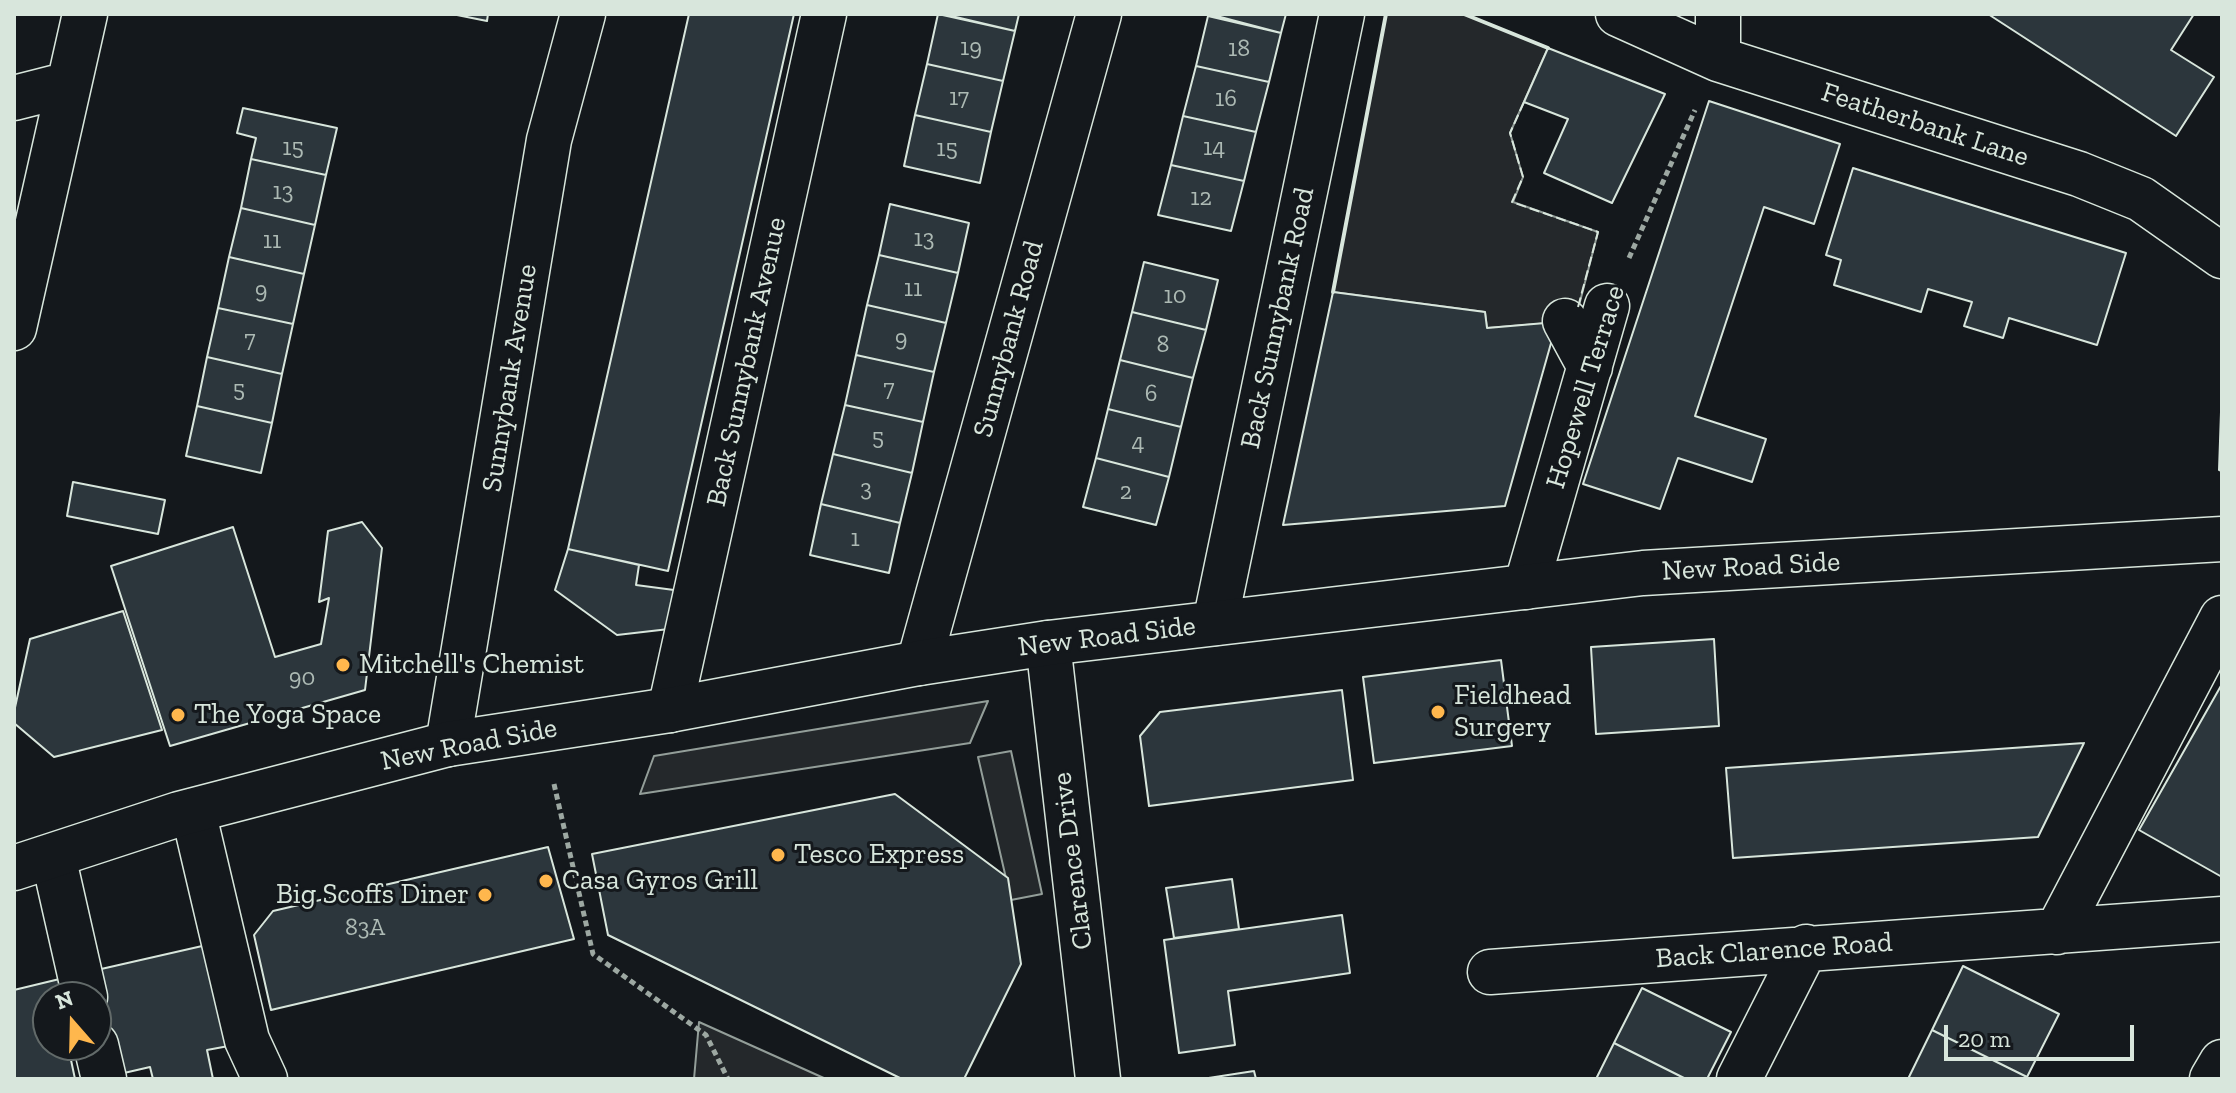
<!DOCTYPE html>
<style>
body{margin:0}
#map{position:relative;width:2236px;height:1093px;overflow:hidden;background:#14181c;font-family:"Zilla Slab",serif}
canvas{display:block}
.frame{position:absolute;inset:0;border:16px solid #d8e6dc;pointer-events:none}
.north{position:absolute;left:32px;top:981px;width:80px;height:80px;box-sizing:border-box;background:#14181c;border:2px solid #626a69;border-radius:50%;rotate:340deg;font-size:22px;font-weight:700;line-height:32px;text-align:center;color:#d8e6dc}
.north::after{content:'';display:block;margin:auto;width:28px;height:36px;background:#ffb74d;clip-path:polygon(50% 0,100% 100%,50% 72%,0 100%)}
.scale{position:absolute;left:1944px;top:1025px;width:190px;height:36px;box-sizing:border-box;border:4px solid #d8e6dc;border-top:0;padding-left:10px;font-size:24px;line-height:28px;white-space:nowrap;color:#d8e6dc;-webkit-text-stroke:6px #14181c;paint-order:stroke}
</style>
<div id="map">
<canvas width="2236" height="1093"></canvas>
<div class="frame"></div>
<div class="north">N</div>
<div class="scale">20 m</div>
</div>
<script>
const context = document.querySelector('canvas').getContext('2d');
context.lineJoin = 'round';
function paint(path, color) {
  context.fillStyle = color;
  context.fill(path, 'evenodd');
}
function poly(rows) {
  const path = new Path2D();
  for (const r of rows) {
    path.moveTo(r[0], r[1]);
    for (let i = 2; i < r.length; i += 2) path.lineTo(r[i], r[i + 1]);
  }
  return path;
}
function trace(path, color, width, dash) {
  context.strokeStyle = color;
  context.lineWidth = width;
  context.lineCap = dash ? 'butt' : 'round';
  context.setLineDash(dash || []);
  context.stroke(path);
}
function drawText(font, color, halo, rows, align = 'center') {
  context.font = font + ' "Zilla Slab",serif';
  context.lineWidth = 6;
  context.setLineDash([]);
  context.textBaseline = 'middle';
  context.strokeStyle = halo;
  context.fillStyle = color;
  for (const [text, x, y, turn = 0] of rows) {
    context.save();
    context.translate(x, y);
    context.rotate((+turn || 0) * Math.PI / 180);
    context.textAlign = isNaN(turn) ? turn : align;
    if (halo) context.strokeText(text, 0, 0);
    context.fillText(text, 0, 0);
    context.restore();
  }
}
const parking = poly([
 [1386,14,1464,14,1548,48,1510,133,1523,177,1513,202,1598,232,1575,321,1487,328,1485,312,1333,292,1386,14],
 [988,701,970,743,640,794,654,756,988,701],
 [1011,751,1042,894,1011,900,978,757,1011,751],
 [699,1022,826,1079,694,1079,699,1022]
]);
paint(parking, '#24282b');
trace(parking, '#939e99', 2);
const building = poly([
 [452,14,488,14,487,21,452,14],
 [689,14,794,14,668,571,568,549,689,14],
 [938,14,1015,31,1003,81,927,64,938,14],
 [943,14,1019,14,1015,31,943,14],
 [1209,14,1286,14,1281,33,1209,14],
 [1988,14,2194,14,2171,50,2214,77,2176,136,1988,14],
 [1208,16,1281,33,1269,82,1196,66,1208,16],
 [1548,48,1665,94,1612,203,1544,173,1568,119,1524,102,1548,48],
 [927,64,1003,81,991,132,915,115,927,64],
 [1196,66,1269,82,1256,132,1183,116,1196,66],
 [1709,101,1840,144,1814,224,1764,207,1695,416,1766,439,1752,482,1678,458,1660,509,1583,484,1709,101],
 [243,108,337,128,326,175,251,159,256,138,237,133,243,108],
 [915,115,991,132,980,183,904,166,915,115],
 [1183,116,1256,132,1244,181,1171,165,1183,116],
 [251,159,326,175,315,225,241,208,251,159],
 [1171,165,1244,181,1231,231,1158,215,1171,165],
 [1853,168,2126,253,2097,345,2009,318,2003,338,1964,326,1972,302,1928,289,1921,312,1834,285,1841,260,1826,255,1853,168],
 [890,204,969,223,958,273,879,255,890,204],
 [241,208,315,225,304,274,229,257,241,208],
 [879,255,958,273,946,323,867,305,879,255],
 [229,257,304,274,293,324,218,308,229,257],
 [1144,262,1218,280,1206,330,1132,312,1144,262],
 [1333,292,1485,312,1487,328,1557,322,1505,506,1283,525,1333,292],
 [867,305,946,323,934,372,856,355,867,305],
 [218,308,293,324,282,374,207,357,218,308],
 [1132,312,1206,330,1193,378,1120,360,1132,312],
 [856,355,934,372,923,422,845,405,856,355],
 [207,357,282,374,272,423,197,406,207,357],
 [1120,360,1193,378,1181,427,1108,409,1120,360],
 [2222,383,2222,471,2219,470,2222,383],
 [845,405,923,422,912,473,833,454,845,405],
 [197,406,272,423,261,473,186,456,197,406],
 [1108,409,1181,427,1169,477,1096,458,1108,409],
 [833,454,912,473,900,523,821,504,833,454],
 [1096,458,1169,477,1156,525,1083,507,1096,458],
 [73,482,165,500,158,534,67,516,73,482],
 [821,504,900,523,889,573,810,555,821,504],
 [362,522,382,548,365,690,170,746,111,566,233,527,275,657,321,644,329,598,319,602,328,531,362,522],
 [568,549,639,565,636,585,674,590,669,629,617,635,555,590,568,549],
 [123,611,162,730,54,757,14,723,14,712,30,639,123,611],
 [1714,639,1719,726,1596,734,1591,647,1714,639],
 [1501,660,1512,746,1374,763,1363,677,1501,660],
 [2222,684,2222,877,2139,830,2222,684],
 [1342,690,1353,780,1149,806,1140,736,1160,712,1342,690],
 [2084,743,2038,837,1733,858,1726,768,2084,743],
 [895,794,1008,878,1021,964,964,1079,902,1079,608,935,592,854,895,794],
 [548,847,574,939,271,1010,254,935,273,911,548,847],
 [1232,879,1239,929,1174,938,1166,888,1232,879],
 [1342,915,1350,973,1228,991,1235,1045,1179,1053,1164,940,1342,915],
 [211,944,234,1045,207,1050,213,1079,153,1079,150,1067,111,1076,88,972,211,944],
 [1963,966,2059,1014,2027,1077,1932,1030,1963,966],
 [72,976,77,997,48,997,48,1045,89,1045,91,1055,71,1060,75,1079,14,1079,14,990,72,976],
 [1642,988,1731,1032,1707,1079,1686,1079,1614,1043,1642,988],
 [1932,1030,2027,1077,2026,1079,1908,1079,1932,1030],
 [1614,1043,1686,1079,1596,1079,1614,1043],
 [1254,1071,1256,1079,1202,1079,1254,1071]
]);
paint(building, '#2c363c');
trace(building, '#d8e6dc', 2);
const minor = poly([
 [1618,14,1718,59,2079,174,2141,199,2222,256],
 [1718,59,1718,14],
 [14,98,69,84],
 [1565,321,1590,367],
 [14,328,85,14],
 [1526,587,1607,306],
 [1215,623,1342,14],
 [1048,643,1098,1079],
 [919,663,1099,14],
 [670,710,824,14],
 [448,744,549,140,583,14],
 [193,811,247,1040,265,1079],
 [53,856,85,997],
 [2057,932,2222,618],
 [1490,972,2222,919],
 [96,1045,104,1079],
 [1739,1079,1806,947],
 [2212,1079,2222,1062]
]);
const major = poly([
 [14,868,179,814,448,744,670,710,919,663,1048,643,1643,573,2222,539]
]);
trace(minor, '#d8e6dc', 47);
trace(major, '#d8e6dc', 47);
trace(poly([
 [1629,258,1695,110],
 [554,784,593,954,706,1035,728,1079]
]), '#9da8a2', 5, [6, 4]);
trace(minor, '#14181c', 44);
trace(major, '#14181c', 44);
trace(poly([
 [1524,102,1510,133,1523,177,1512,202,1598,232,1577,311]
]), '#d8e6dc', 2, [10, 4]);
trace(poly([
 [1464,14,1548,48],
 [1333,292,1386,14]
]), '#d8e6dc', 4);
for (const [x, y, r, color] of [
 [343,665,8,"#ffb74d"],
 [1438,712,8,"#ffb74d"],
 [178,715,8,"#ffb74d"],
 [778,855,8,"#ffb74d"],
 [546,881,8,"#ffb74d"],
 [485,895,8,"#ffb74d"]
]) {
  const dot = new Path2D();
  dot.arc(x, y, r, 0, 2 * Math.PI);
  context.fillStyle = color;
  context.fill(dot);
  trace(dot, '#14181c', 3);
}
drawText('24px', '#adbab4', null, [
 ["19",971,48],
 ["18",1239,49],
 ["17",959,98],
 ["16",1226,99],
 ["15",293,148],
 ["14",1214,148],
 ["15",947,149],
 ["13",283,192],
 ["12",1201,198],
 ["13",924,239],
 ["11",272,241],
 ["11",913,289],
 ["9",261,291],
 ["10",1175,296],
 ["9",901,339],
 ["7",250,340],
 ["8",1163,345],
 ["7",889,389],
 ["5",239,390],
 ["6",1151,394],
 ["5",878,438],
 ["4",1138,443],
 ["3",866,489],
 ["2",1126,492],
 ["1",855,539],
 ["90",302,678],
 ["83A",365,928]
]);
drawText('28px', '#d8e6dc', '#14181c', [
 ["Featherbank Lane",1925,125,18],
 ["Back Sunnybank Road",1278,318,-78],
 ["Sunnybank Road",1009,339,-75],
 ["Back Sunnybank Avenue",747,362,-78],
 ["Sunnybank Avenue",510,378,-81],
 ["Hopewell Terrace",1586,387,-73],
 ["New Road Side",1751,567,-3],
 ["New Road Side",1107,637,-7],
 ["New Road Side",469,745,-11],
 ["Clarence Drive",1073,861,-97],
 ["Back Clarence Road",1774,951,-4]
]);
drawText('28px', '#d8e6dc', '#14181c', [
 ["Mitchell's Chemist",359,665],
 ["Fieldhead",1454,696],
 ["Surgery",1454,728],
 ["The Yoga Space",194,715],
 ["Tesco Express",794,855],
 ["Casa Gyros Grill",562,881],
 ["Big Scoffs Diner",469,895,"right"]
], 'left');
</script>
